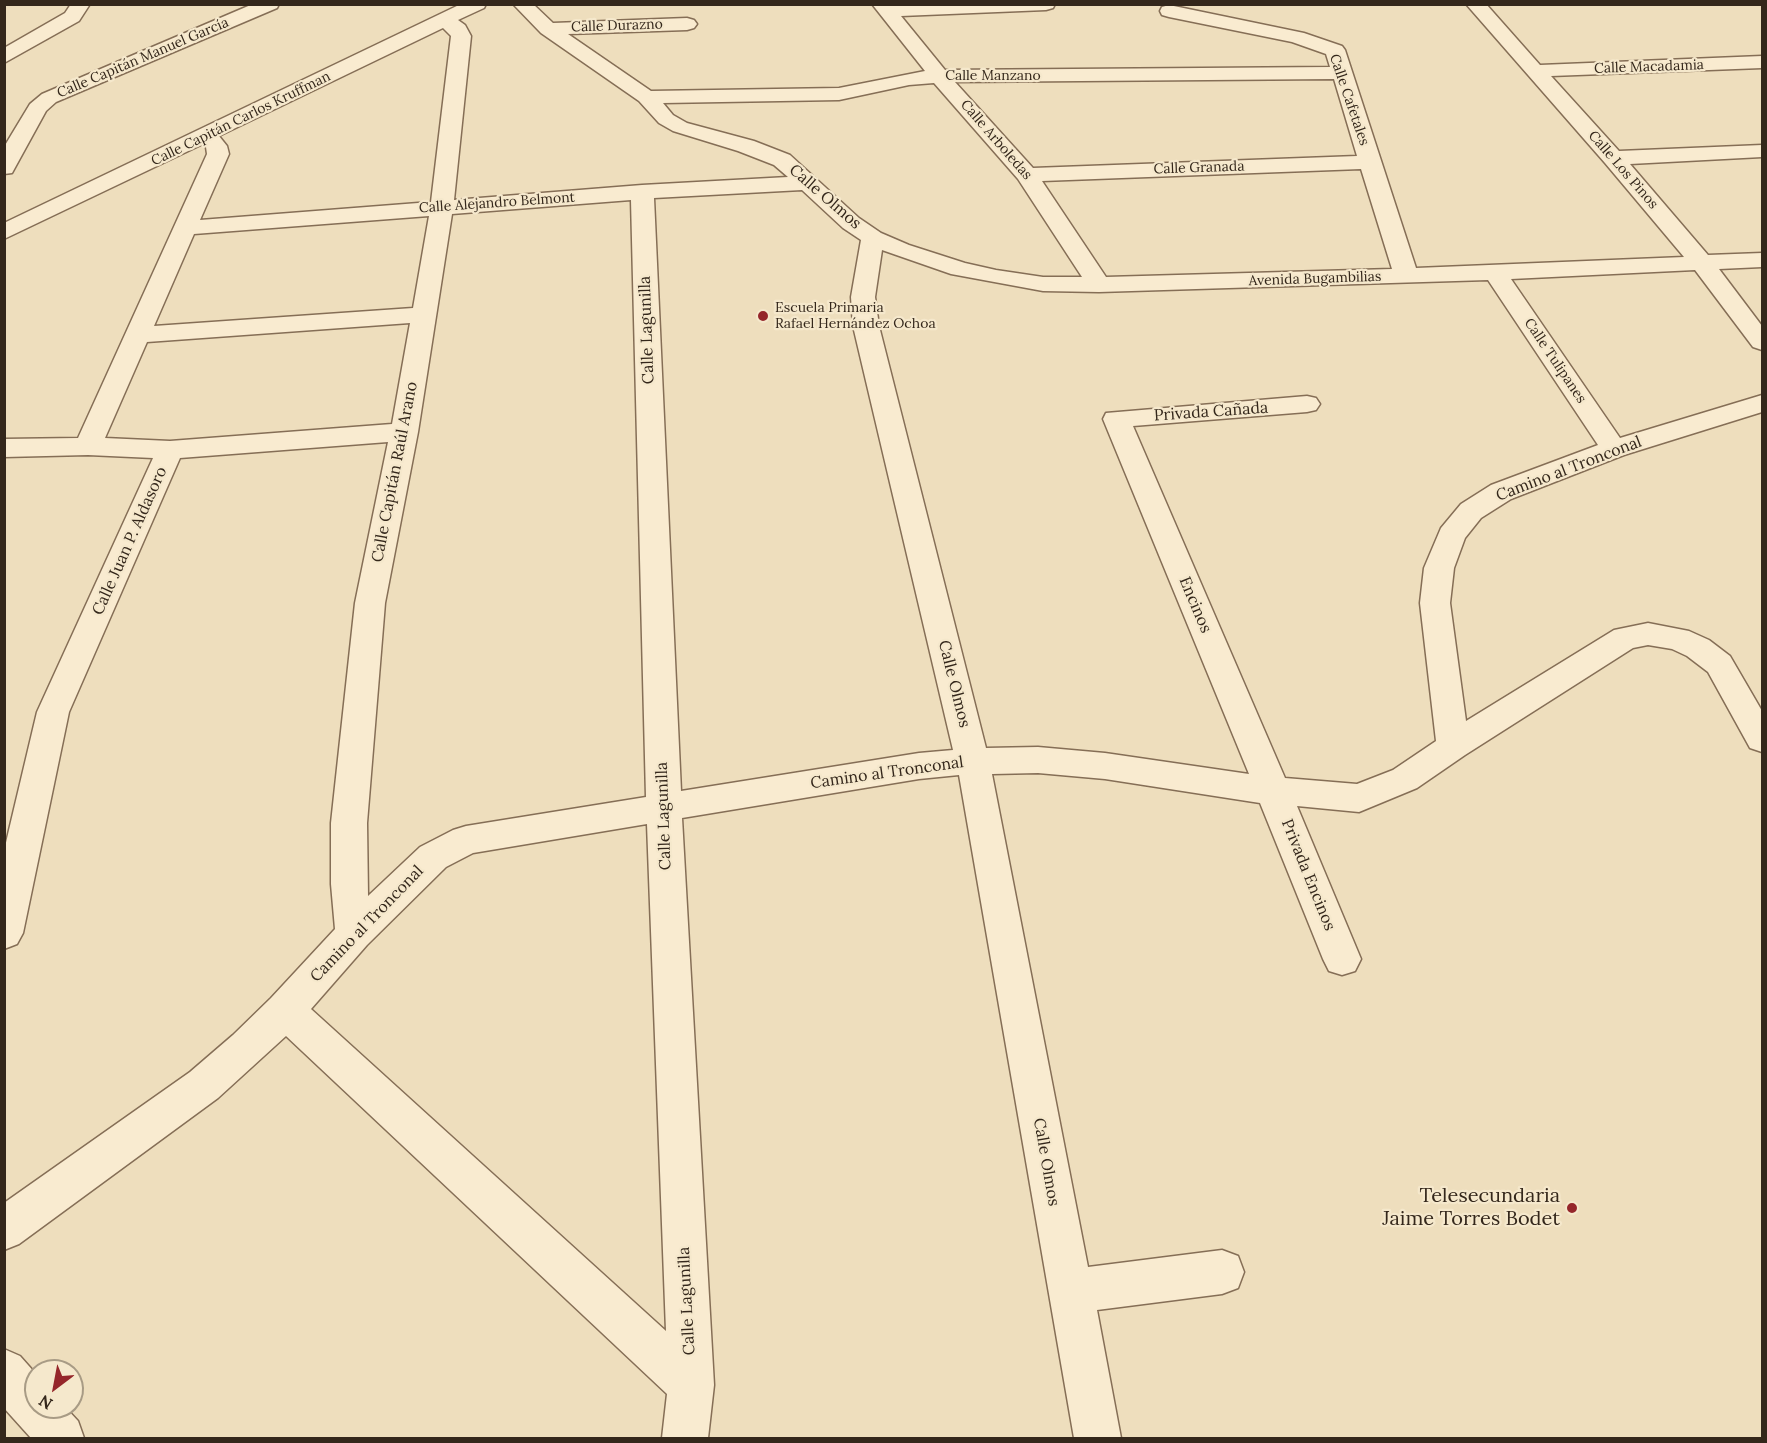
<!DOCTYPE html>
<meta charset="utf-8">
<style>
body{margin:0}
#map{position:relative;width:1767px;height:1443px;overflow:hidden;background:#eedebd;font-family:Lora,serif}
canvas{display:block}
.frame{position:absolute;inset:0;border:6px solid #34271b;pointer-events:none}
.north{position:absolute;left:24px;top:1359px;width:60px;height:60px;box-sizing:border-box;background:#f5e8cc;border:2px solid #a89b85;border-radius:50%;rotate:212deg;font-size:16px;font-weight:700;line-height:24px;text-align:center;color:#34271b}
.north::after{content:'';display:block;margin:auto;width:21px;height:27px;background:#95262a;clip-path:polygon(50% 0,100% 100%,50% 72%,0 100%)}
</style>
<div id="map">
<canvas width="1767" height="1443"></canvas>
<div class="frame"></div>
<div class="north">N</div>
</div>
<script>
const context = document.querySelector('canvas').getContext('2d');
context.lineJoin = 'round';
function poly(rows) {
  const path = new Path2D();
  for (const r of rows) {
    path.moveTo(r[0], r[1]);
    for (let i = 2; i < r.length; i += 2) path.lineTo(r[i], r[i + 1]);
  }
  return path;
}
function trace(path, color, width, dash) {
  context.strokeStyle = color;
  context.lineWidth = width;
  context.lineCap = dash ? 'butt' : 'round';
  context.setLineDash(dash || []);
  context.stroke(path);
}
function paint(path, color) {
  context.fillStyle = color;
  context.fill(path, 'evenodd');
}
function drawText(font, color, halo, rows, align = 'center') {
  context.font = font + ' Lora,serif';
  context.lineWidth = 4.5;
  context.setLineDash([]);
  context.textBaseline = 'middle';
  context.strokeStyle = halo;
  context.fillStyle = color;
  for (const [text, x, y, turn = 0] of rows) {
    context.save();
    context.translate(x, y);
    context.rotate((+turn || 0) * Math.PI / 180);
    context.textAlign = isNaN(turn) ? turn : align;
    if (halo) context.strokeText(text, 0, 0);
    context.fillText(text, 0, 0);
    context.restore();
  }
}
const street = poly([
 [71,4,90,4,79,21,4,63,4,48,65,13,71,4],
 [253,4,279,4,277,8,56,102,46,111,12,173,4,174,4,147,30,104,42,94,253,4],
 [461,4,486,4,484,8,458,20,465,25,471,36,454,200,642,185,788,177,774,165,738,151,673,131,659,123,639,101,541,33,513,4,533,4,553,23,687,18,694,20,697,24,694,28,687,30,568,34,651,91,839,88,925,71,872,4,1055,4,1053,8,1046,10,901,16,945,70,1330,67,1326,54,1292,42,1169,17,1162,15,1160,11,1162,7,1169,5,1304,33,1342,46,1345,50,1416,268,1684,257,1605,163,1466,4,1486,4,1540,65,1762,56,1762,68,1551,76,1619,151,1762,145,1762,157,1630,164,1708,255,1762,253,1762,267,1719,269,1762,326,1762,350,1753,347,1695,270,1511,279,1620,438,1762,395,1762,412,1624,455,1511,499,1481,518,1465,538,1454,568,1450,603,1466,721,1614,630,1648,623,1689,631,1709,640,1730,656,1762,711,1762,752,1750,748,1708,672,1687,656,1672,649,1648,645,1633,648,1465,755,1417,788,1359,812,1297,806,1361,959,1355,971,1342,975,1329,971,1323,959,1260,803,1105,779,1038,773,992,774,1088,1267,1222,1250,1238,1256,1244,1272,1238,1288,1222,1294,1097,1310,1121,1438,1074,1438,959,775,919,779,682,818,714,1385,708,1438,662,1438,667,1394,286,1036,218,1098,19,1244,4,1250,4,1203,190,1072,233,1035,271,998,335,929,331,884,331,823,355,603,388,442,180,458,69,712,23,933,17,944,4,949,4,851,37,712,153,458,88,455,4,457,4,439,78,438,207,154,206,147,203,144,4,239,4,223,461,4],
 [443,28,451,36,431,202,200,220,229,154,227,146,219,136,443,28],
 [1334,79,1357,156,1033,168,955,82,1334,79],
 [934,83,1018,179,1082,277,1043,277,996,270,965,263,909,245,881,233,859,218,790,155,754,141,687,123,673,115,663,103,839,100,909,85,934,83],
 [1361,169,1392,269,1106,277,1042,181,1361,169],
 [802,190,843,228,861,240,851,297,853,326,953,750,919,753,681,791,654,198,802,190],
 [631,200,646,797,466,826,453,830,420,847,368,896,367,823,385,603,418,432,452,214,631,200],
 [429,216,413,308,154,326,194,234,429,216],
 [882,250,951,274,1043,291,1099,292,1488,280,1598,445,1491,485,1461,504,1441,528,1424,568,1420,603,1436,741,1393,770,1357,784,1285,778,1133,426,1307,412,1316,410,1320,404,1316,398,1307,396,1106,413,1103,419,1249,774,1105,753,1038,747,986,748,879,326,875,297,882,250],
 [410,323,392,424,170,441,105,438,147,342,410,323],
 [647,824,666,1331,311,1009,367,945,446,867,473,853,647,824],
 [4,1349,20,1356,36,1374,36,1407,65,1407,78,1421,84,1438,31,1438,4,1408,4,1349]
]);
trace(street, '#856e56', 3);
paint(street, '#f9ebd0');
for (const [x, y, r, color] of [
 [763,316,6,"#95262a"],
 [1572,1208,6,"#95262a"]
]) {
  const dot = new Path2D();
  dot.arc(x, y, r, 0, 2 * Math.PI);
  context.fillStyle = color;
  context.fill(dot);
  trace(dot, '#f5e8cc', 2);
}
drawText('14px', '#34271b', '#f5e8cc', [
 ["Calle Durazno",617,26,-2],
 ["Calle Capitán Manuel García",143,58,-23],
 ["Calle Macadamia",1649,67,-2],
 ["Calle Manzano",993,76],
 ["Calle Cafetales",1349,100,71],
 ["Calle Capitán Carlos Kruffman",241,119,-26],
 ["Calle Arboledas",996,140,49],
 ["Calle Granada",1199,168,-2],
 ["Calle Los Pinos",1623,170,49],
 ["Calle Alejandro Belmont",497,203,-4],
 ["Avenida Bugambilias",1315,279,-2],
 ["Calle Tulipanes",1555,361,56]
]);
drawText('14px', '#34271b', '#f5e8cc', [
 ["Escuela Primaria",775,308],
 ["Rafael Hernández Ochoa",775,324]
], 'left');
drawText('16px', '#34271b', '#f5e8cc', [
 ["Calle Olmos",825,197,41],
 ["Calle Lagunilla",647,330,-92],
 ["Privada Cañada",1211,412,-4],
 ["Camino al Tronconal",1569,469,-21],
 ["Calle Capitán Raúl Arano",395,472,-79],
 ["Calle Juan P. Aldasoro",130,541,-66],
 ["Encinos",1195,605,67],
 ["Calle Olmos",954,684,76],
 ["Camino al Tronconal",887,773,-8],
 ["Calle Lagunilla",664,816,-92],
 ["Privada Encinos",1308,875,68],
 ["Camino al Tronconal",367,924,-46],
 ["Calle Olmos",1046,1162,80],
 ["Calle Lagunilla",687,1301,-93]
]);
drawText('20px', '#34271b', '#f5e8cc', [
 ["Telesecundaria",1560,1196],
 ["Jaime Torres Bodet",1560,1219]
], 'right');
</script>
